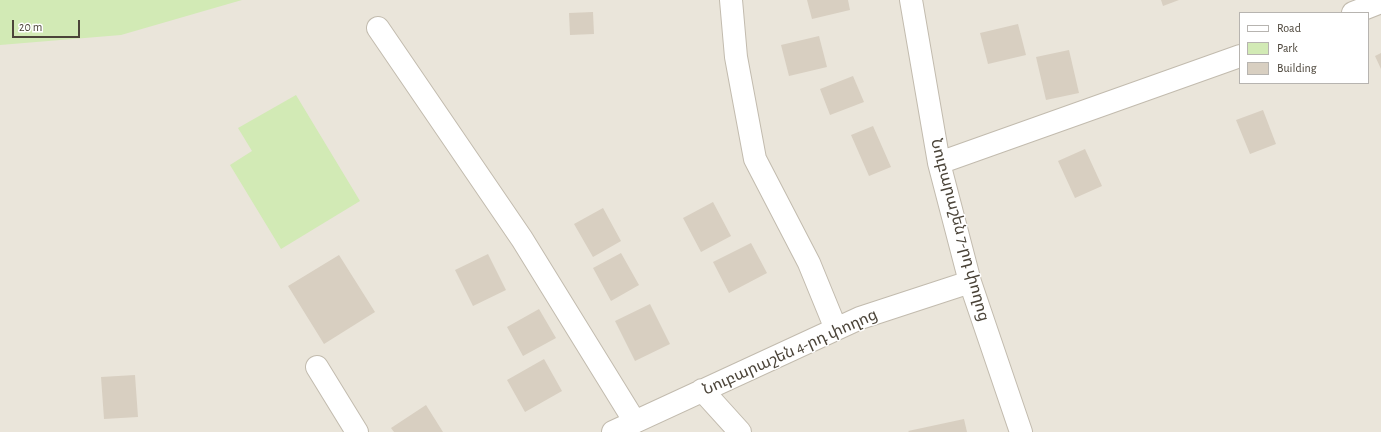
<!DOCTYPE html>
<meta charset="utf-8">
<style>
body{margin:0}
#map{position:relative;width:1381px;height:432px;overflow:hidden;background:#f6f3ec;font-family:"Alegreya Sans",sans-serif}
canvas{display:block}
.legend{position:absolute;left:1239px;top:12px;width:130px;height:72px;box-sizing:border-box;background:#fff;border:1px solid #b7b4b0;margin:0;padding:5px 7px;list-style:none;font-size:12px;color:#4b4439}
.legend li{display:flex;align-items:center;gap:8px;height:20px}
.legend b{width:20px;border:1px solid #b7b4b0}
.scale{position:absolute;left:12px;top:20px;width:68px;height:18px;box-sizing:border-box;border:2px solid #4b4439;border-top:0;padding-left:5px;font-size:12px;line-height:14px;white-space:nowrap;color:#4b4439;-webkit-text-stroke:3px #fff;paint-order:stroke}
</style>
<div id="map">
<canvas width="1381" height="432"></canvas>
<ul class="legend">
<li><b style="height:5px;background:#fff"></b>Road</li>
<li><b style="height:11px;background:#d2eab5"></b>Park</li>
<li><b style="height:11px;background:#d8cfc1"></b>Building</li>
</ul>
<div class="scale">20 m</div>
</div>
<script>
const context = document.querySelector('canvas').getContext('2d');
context.lineJoin = 'round';
function paint(path, color) {
  context.fillStyle = color;
  context.fill(path, 'evenodd');
}
function poly(rows) {
  const path = new Path2D();
  for (const r of rows) {
    path.moveTo(r[0], r[1]);
    for (let i = 2; i < r.length; i += 2) path.lineTo(r[i], r[i + 1]);
  }
  return path;
}
function trace(path, color, width, dash) {
  context.strokeStyle = color;
  context.lineWidth = width;
  context.lineCap = dash ? 'butt' : 'round';
  context.setLineDash(dash || []);
  context.stroke(path);
}
function drawText(font, color, halo, rows, align = 'center') {
  context.font = font + ' "Alegreya Sans","Noto Sans Armenian",sans-serif';
  context.lineWidth = 3;
  context.setLineDash([]);
  context.textBaseline = 'middle';
  context.strokeStyle = halo;
  context.fillStyle = color;
  for (const [text, x, y, turn = 0] of rows) {
    context.save();
    context.translate(x, y);
    context.rotate((+turn || 0) * Math.PI / 180);
    context.textAlign = isNaN(turn) ? turn : align;
    if (halo) context.strokeText(text, 0, 0);
    context.fillText(text, 0, 0);
    context.restore();
  }
}
paint(poly([
 [0,0,1381,0,1381,432,0,432],
 [1240,13,1368,13,1368,83,1240,83]
]), '#eae5da');
paint(poly([
 [0,0,242,0,121,35,0,45],
 [296,95,360,201,281,249,230,165,252,151,238,128]
]), '#d2eab5');
paint(poly([
 [807,0,848,0,850,10,812,19],
 [1161,0,1179,0,1163,6],
 [593,12,594,34,570,35,569,13],
 [1018,24,1026,55,988,64,980,33],
 [819,36,827,67,789,76,781,45],
 [1069,50,1079,93,1046,100,1036,57],
 [1381,53,1381,69,1375,56],
 [853,76,864,102,830,115,820,89],
 [1263,110,1276,144,1250,154,1236,120],
 [873,126,891,167,869,176,851,135],
 [1085,149,1102,186,1075,198,1058,161],
 [713,202,731,236,701,252,683,218],
 [603,208,621,241,593,257,574,224],
 [751,243,767,273,729,293,713,262],
 [621,253,639,285,611,301,593,268],
 [488,254,506,290,473,306,455,270],
 [339,255,375,312,324,344,288,286],
 [650,304,670,344,635,361,615,321],
 [539,309,556,338,523,356,507,327],
 [544,359,562,391,525,412,507,380],
 [135,375,138,417,104,419,101,377],
 [426,405,443,432,394,432,391,428],
 [964,419,967,432,909,432,908,431]
]), '#d8cfc1');
const minor = poly([
 [731,0,736,57,755,159,809,263,836,329],
 [911,0,939,163,970,282,1021,432],
 [1353,13,1381,2],
 [378,28,522,239,635,422],
 [939,163,1240,56],
 [317,367,357,432],
 [702,390,740,432],
 [613,432,860,318,970,282]
]);
trace(minor, '#c2bbae', 24);
trace(minor, '#fff', 22);
drawText('16px', '#4b4439', '#fff', [
 ["Նուբարաշեն 7-րդ փողոց",960,230,75],
 ["Նուբարաշեն 4-րդ փողոց",790,352,-24]
]);
</script>
